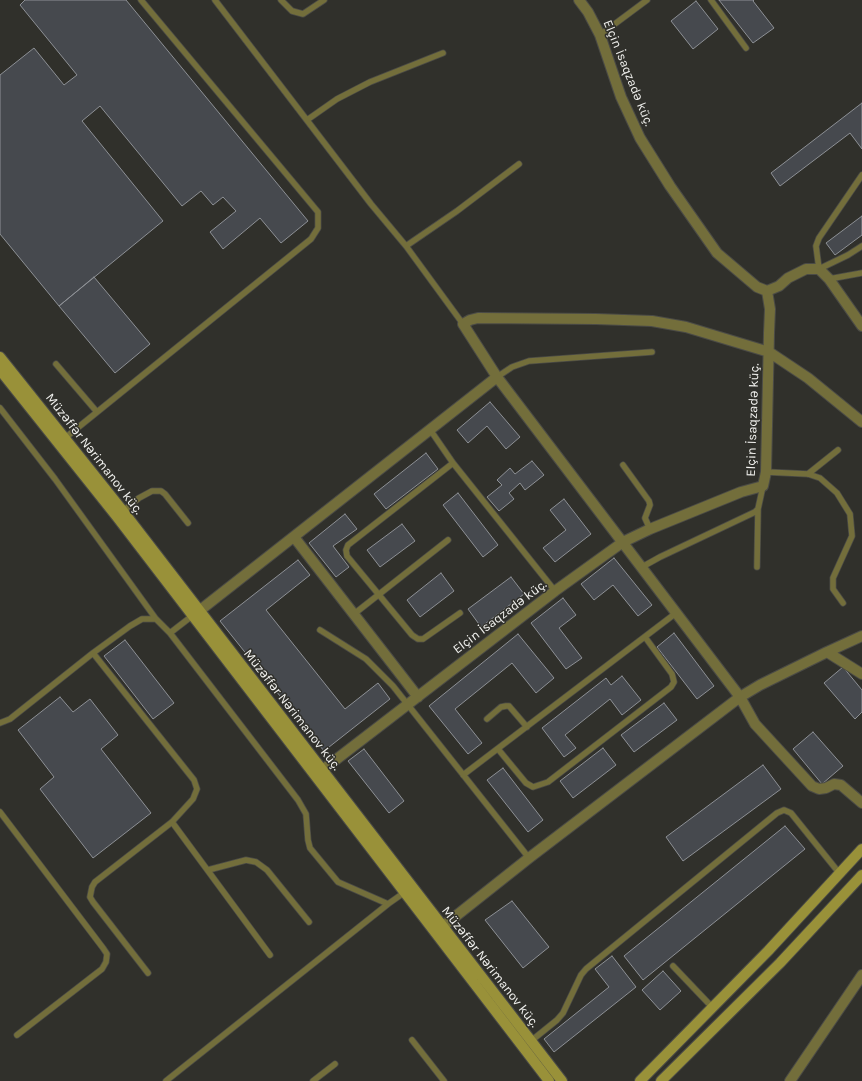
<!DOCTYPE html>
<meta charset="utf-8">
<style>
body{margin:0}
canvas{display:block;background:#30302b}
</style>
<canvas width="862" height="1081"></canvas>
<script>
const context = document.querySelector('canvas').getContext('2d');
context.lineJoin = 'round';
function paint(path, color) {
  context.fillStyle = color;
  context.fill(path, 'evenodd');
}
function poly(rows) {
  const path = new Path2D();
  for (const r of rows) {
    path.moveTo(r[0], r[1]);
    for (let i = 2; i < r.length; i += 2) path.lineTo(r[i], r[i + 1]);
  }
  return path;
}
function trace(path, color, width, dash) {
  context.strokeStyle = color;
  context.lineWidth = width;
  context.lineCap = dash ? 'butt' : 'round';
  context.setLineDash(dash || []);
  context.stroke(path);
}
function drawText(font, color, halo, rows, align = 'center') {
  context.font = font + ' Karla,sans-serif';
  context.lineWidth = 3;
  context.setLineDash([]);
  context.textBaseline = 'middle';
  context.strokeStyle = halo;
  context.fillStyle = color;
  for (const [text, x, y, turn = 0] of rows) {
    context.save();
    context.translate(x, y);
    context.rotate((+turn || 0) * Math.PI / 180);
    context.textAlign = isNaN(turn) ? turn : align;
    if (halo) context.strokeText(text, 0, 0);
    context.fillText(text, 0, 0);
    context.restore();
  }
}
const building = poly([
 [25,0,126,0,308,221,281,243,260,218,223,249,210,232,236,211,223,197,213,205,201,191,182,206,100,106,82,121,163,221,59,306,0,234,0,75,34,48,64,85,77,75,20,5,25,0],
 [719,0,754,0,753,1,774,28,753,43,719,0],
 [696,1,718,29,693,49,671,21,696,1],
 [862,103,862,149,850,133,780,186,771,173,862,103],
 [862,216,862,235,835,255,826,243,862,216],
 [94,277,150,344,115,373,59,306,94,277],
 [490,402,520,437,506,449,487,426,468,443,457,430,490,402],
 [426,453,438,469,386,509,374,494,426,453],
 [532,461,544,475,525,490,520,483,509,493,514,499,499,511,487,497,502,485,497,480,510,468,515,474,532,461],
 [458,493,498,545,483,557,443,505,458,493],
 [564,499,591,534,555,562,543,548,566,530,550,510,564,499],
 [345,514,357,529,333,546,349,567,336,577,309,543,345,514],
 [402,524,415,541,380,567,367,550,402,524],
 [614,558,652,605,638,616,613,585,594,600,581,584,614,558],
 [298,560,310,575,266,610,345,709,378,683,390,699,324,751,220,621,298,560],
 [441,573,454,591,420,617,407,600,441,573],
 [511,577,524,594,481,627,468,609,511,577],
 [563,598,576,615,559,628,582,658,566,669,531,623,563,598],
 [674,633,714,686,697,699,657,647,674,633],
 [518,634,554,678,536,693,512,663,455,709,482,743,468,754,429,706,518,634],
 [125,640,174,703,153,719,104,656,125,640],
 [843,667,862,690,862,712,855,719,824,683,843,667],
 [622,676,641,700,622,715,610,699,565,735,576,748,564,757,542,728,606,678,611,685,622,676],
 [60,697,73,712,90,699,118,735,101,749,151,813,93,858,40,789,54,777,18,730,60,697],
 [664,703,677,720,634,752,621,735,664,703],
 [813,732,843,766,822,784,793,749,813,732],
 [603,748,616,765,573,798,560,781,603,748],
 [364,749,404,801,389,813,348,761,364,749],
 [763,765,781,789,683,861,666,837,763,765],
 [503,768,543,820,528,832,487,780,503,768],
 [785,826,805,849,643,980,624,956,785,826],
 [512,901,549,947,523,968,485,920,512,901],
 [612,956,636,987,554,1052,544,1039,609,987,595,969,612,956],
 [663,971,681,991,660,1010,642,990,663,971]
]);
paint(building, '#46494e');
trace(building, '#8d9095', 1);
const lane = poly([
 [215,0,371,204,406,246,463,324],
 [281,0,292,11,303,14,324,0],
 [711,0,746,48],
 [600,35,647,0],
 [307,120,337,99,370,82,443,53],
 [862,175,819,238,816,246,819,269,848,255,862,246],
 [406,246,457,211,519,164],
 [829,279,862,273],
 [56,364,97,412],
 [497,377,512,367,529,361,652,352],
 [0,408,55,479,156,619,170,633,192,616],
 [431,431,453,463,555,591],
 [65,438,311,239,318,228,318,212,141,0],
 [453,463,348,545,346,550,347,556,412,635,418,639,423,639,460,613],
 [623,465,649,501,650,505,645,518,650,529],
 [766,472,808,474,820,478,837,493,850,514,852,536,833,578,833,589,843,603],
 [808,474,838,450],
 [123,511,139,498,152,491,161,491,165,494,188,523],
 [642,567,660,557,755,512,758,509,763,486],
 [757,567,758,509],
 [354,614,448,540],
 [320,630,366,659,393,686,529,858],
 [170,633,298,800,306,814,308,840,310,848,338,882,388,904,405,892],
 [93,653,194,780,197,789,193,799,172,822,95,882,92,887,90,897,93,902,148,973],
 [487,719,501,707,506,706,509,706,527,727],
 [0,723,10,719,93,653,130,626,142,619,156,619],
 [498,749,526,783,533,787,548,782,671,687,674,682,672,674,645,637],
 [463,775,676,613],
 [0,812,103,948,107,954,106,962,102,969,17,1035],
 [172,822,270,955],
 [208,870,246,860,256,862,267,870,309,922],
 [673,966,712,1007],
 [412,1040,444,1081],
 [531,1041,557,1020,563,1013,581,975,586,969,777,813,784,810,791,813,840,874],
 [166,1081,388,904],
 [313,1081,335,1064]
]);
const street = poly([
 [579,0,588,12,600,35,621,97,640,138,670,186,717,253,757,287,767,291],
 [767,291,779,286,788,278,806,269,819,269,829,279,862,326],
 [862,422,808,378,769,352,686,327,652,321,596,319,478,318,470,320,463,324,497,377,740,697,755,724,812,786,819,789,826,788,834,784,841,785,862,803],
 [294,537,418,697],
 [194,615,497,377],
 [827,652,862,674],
 [316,775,555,591,623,542,650,529,741,492,763,486,766,472,769,333,770,309,767,291],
 [442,927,529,858,740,697,760,685,827,652,862,636],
 [790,1081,862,975]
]);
const secondary = poly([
 [0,357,123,511,562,1081],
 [0,370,117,517,549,1081],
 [640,1081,768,951,862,849],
 [661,1081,780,963,862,875]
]);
trace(lane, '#4b4b46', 7);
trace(street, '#4b4b46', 12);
trace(secondary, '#4b4b46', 12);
trace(lane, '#736e3b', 5.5);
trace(street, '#736e3b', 10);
trace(secondary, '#999139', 10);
drawText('13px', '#f2f2ef', '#30302b', [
 ["Elçin İsaqzadə küç.",628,73,68],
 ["Elçin İsaqzadə küç.",753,420,-88],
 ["Müzəffər Nərimanov küç.",94,454,52],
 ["Elçin İsaqzadə küç.",500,617,-37],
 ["Müzəffər Nərimanov küç.",292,710,52],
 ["Müzəffər Nərimanov küç.",490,967,52]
]);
</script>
